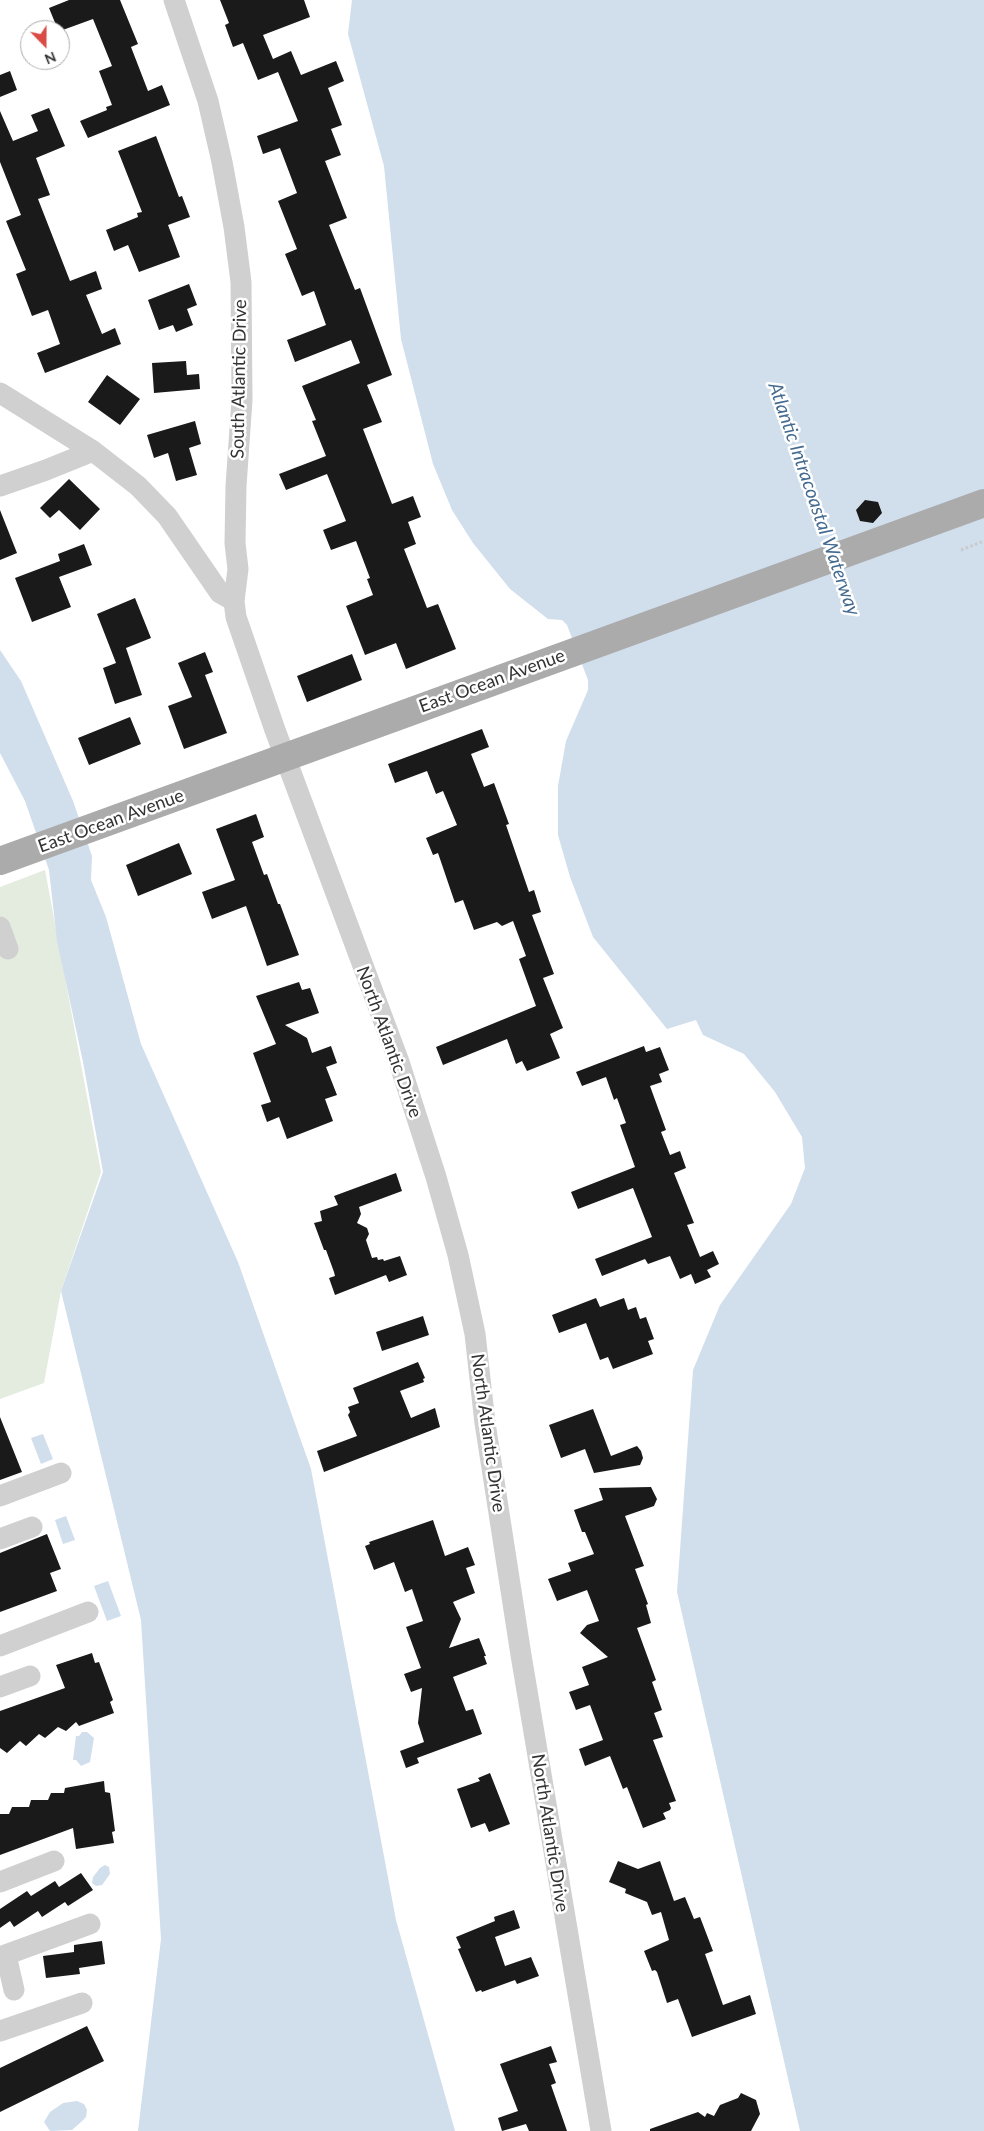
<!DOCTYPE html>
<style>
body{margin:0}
#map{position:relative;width:984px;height:2131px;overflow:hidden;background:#fff;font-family:Lato,sans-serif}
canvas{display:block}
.north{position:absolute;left:20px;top:20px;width:50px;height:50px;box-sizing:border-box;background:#fff;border:1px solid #adadad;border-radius:50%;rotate:158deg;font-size:14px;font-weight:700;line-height:20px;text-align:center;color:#333}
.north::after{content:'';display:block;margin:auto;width:18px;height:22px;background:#da4b45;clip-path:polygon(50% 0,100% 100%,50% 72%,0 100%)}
</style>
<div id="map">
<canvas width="984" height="2131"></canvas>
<div class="north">N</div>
</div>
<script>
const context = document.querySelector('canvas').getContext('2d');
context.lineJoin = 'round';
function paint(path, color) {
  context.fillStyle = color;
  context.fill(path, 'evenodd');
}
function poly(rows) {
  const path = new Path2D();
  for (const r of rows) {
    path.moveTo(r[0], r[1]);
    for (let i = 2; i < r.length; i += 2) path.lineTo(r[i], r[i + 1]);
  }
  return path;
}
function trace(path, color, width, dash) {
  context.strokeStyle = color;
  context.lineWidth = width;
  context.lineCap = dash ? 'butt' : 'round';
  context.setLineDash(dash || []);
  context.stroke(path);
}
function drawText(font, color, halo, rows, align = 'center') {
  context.font = font + ' Lato,sans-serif';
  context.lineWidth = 5;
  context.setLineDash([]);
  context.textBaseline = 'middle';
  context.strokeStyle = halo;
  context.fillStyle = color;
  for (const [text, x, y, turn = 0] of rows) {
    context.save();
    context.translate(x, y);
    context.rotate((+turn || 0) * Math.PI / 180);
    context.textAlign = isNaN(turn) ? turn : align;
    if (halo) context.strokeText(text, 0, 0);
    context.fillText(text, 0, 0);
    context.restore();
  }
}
paint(poly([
 [45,870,101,1172,61,1291,44,1383,0,1399,0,887]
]), '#e4ebdf');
paint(poly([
 [352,0,984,0,984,2131,800,2131,677,1592,693,1370,720,1305,791,1204,805,1168,802,1137,775,1092,744,1054,703,1035,696,1020,667,1029,593,937,570,877,558,835,558,786,566,741,588,690,588,680,567,625,562,620,548,619,510,589,473,543,452,510,433,464,401,339,384,166,348,34],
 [0,650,21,681,73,801,92,856,91,880,106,917,141,1044,238,1262,311,1469,396,1920,455,2131,138,2131,161,1939,141,1620,61,1291,103,1172,83,1062,57,941,49,870,25,801,0,753],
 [43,1434,53,1459,41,1464,31,1438],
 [66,1516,75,1540,63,1544,55,1520],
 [108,1581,121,1616,107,1621,94,1586],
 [82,1732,87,1732,94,1738,90,1762,81,1766,76,1760,73,1760,76,1736,79,1736],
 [105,1865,109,1867,110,1874,102,1885,96,1886,92,1883,93,1877,100,1868],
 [77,2101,84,2104,87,2110,86,2117,81,2122,72,2130,50,2131,44,2122,50,2112,63,2103]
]), '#d1deec');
paint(poly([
 [69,0,120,0,138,44,131,47,148,91,162,85,170,105,88,138,80,121,107,110,106,107,112,105,99,71,112,66,93,19,60,31,58,30,49,8],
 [220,0,304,0,310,17,263,35,273,59,291,51,301,75,336,61,344,81,328,88,342,125,331,129,341,155,325,161,347,218,329,225,355,290,360,288,392,375,367,385,382,422,363,429,392,504,413,496,421,517,408,522,416,544,404,549,427,608,438,604,456,649,406,669,396,643,365,655,346,606,373,595,367,579,370,578,356,541,331,550,323,530,346,521,327,474,286,490,279,474,326,456,312,421,316,420,302,386,360,363,351,340,295,362,287,340,326,325,314,291,302,296,285,254,297,249,278,201,297,193,280,148,263,154,257,136,298,121,278,72,258,80,243,43,233,47,225,25,229,23],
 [10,71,17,90,0,97,0,75],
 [49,108,65,146,36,158,50,195,38,199,70,281,96,271,102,289,86,295,102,334,115,328,121,344,45,373,37,353,60,344,48,310,32,316,16,274,26,270,6,221,21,215,0,162,0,111,13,141,38,131,31,115],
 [156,136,179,197,182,196,190,217,168,225,180,257,139,272,128,245,114,251,106,230,138,217,137,213,142,212,118,151],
 [189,284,197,305,187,309,193,325,176,332,173,325,159,330,148,300],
 [186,361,187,375,199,374,200,389,154,393,152,363],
 [107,375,140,399,120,425,88,402],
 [195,421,201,444,189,448,197,475,176,481,168,453,154,458,147,435],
 [69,479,100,509,80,530,59,510,50,518,40,508],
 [865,500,878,502,882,513,873,523,860,521,856,510],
 [0,510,17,553,0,560],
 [84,544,92,565,59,577,71,607,32,622,15,578,60,561,58,554],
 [135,598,151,638,126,648,142,695,115,704,103,668,116,663,97,614],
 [205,652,213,672,205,675,227,733,184,749,168,706,192,697,178,663],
 [352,654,362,680,307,702,297,676],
 [130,717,141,744,89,765,78,738],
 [482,729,489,747,471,754,484,787,494,783,509,824,506,825,529,892,534,890,541,912,532,915,554,974,543,978,563,1028,550,1034,560,1058,527,1071,522,1061,516,1064,507,1039,443,1065,436,1047,536,1006,519,959,526,956,513,921,502,926,497,922,474,930,463,900,455,903,438,853,433,855,426,838,457,825,443,791,436,794,427,771,395,783,388,764],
 [256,814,264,837,252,842,264,875,267,874,278,904,280,904,299,955,267,966,246,906,212,919,202,892,235,880,216,829],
 [179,843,192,874,138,896,126,865],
 [299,982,302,990,310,988,319,1013,285,1025,307,1038,312,1053,331,1046,337,1063,326,1067,337,1095,325,1099,333,1121,287,1139,279,1117,267,1122,261,1105,271,1102,253,1053,276,1044,256,996],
 [644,1046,646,1052,660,1047,669,1070,659,1074,662,1082,650,1086,666,1130,661,1132,670,1155,680,1151,686,1168,674,1173,694,1223,687,1225,700,1257,713,1251,719,1264,707,1270,711,1277,695,1284,691,1274,680,1279,670,1256,648,1264,645,1259,602,1276,595,1259,652,1237,633,1188,578,1209,571,1192,635,1167,620,1125,626,1123,617,1098,614,1100,606,1077,582,1086,576,1072],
 [396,1173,402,1191,359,1207,361,1214,357,1223,367,1228,369,1234,366,1240,372,1258,377,1257,378,1260,383,1259,384,1261,400,1256,407,1275,389,1282,386,1275,335,1295,329,1278,335,1276,334,1272,326,1250,324,1250,314,1223,322,1221,320,1211,338,1205,334,1196],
 [596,1298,600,1307,624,1298,628,1310,636,1307,640,1319,646,1317,654,1339,648,1341,653,1354,613,1369,608,1357,600,1360,586,1323,559,1333,552,1315],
 [423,1316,429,1335,382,1351,376,1332],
 [418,1362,425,1378,423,1379,424,1382,400,1391,411,1418,435,1408,440,1427,324,1472,317,1451,357,1436,348,1415,350,1412,348,1407,359,1403,353,1388],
 [593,1409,611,1456,637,1446,641,1451,643,1458,640,1465,594,1473,585,1449,561,1458,549,1425],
 [0,1417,22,1472,0,1480],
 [651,1487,657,1499,654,1506,625,1516,644,1566,635,1569,648,1604,646,1605,651,1623,637,1628,656,1680,652,1682,662,1710,654,1713,663,1737,653,1740,676,1801,669,1803,671,1808,670,1810,663,1813,666,1819,643,1828,627,1787,623,1789,610,1756,585,1766,579,1749,603,1740,590,1705,576,1710,569,1692,589,1685,582,1667,608,1657,580,1633,587,1625,599,1621,587,1590,557,1601,548,1579,571,1571,568,1563,594,1554,585,1532,582,1532,574,1510,603,1500,599,1488],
 [433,1520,445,1556,468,1547,475,1565,466,1568,475,1593,453,1602,461,1619,449,1648,479,1638,486,1656,484,1656,487,1664,453,1677,466,1711,473,1709,482,1734,417,1758,419,1763,406,1768,400,1751,424,1742,418,1723,422,1688,411,1692,404,1674,421,1668,406,1627,423,1621,412,1589,405,1592,394,1562,374,1570,365,1546,370,1544,369,1542],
 [47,1534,61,1569,50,1573,57,1591,0,1612,0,1553],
 [92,1653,95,1663,99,1662,113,1700,110,1702,114,1713,79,1726,76,1722,66,1731,58,1727,45,1738,39,1734,26,1746,20,1741,7,1753,0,1748,0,1711,65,1688,56,1665],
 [490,1773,510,1824,489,1832,485,1823,471,1828,457,1789,480,1781,478,1778],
 [104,1781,105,1792,110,1793,115,1831,112,1832,114,1843,76,1849,73,1828,0,1855,0,1814,9,1814,12,1807,29,1807,31,1800,48,1800,51,1793,64,1793,65,1788],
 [618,1861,638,1869,660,1861,674,1901,685,1897,694,1919,700,1917,713,1951,705,1954,723,2005,750,1995,756,2014,692,2037,678,1999,667,2003,657,1972,655,1970,652,1971,644,1951,669,1940,661,1912,652,1915,647,1902,625,1893,626,1889,609,1882],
 [81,1873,93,1890,68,1906,65,1902,42,1917,38,1911,14,1927,10,1921,0,1928,0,1909,27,1891,31,1896,55,1881,59,1887],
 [514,1910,520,1928,495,1937,505,1966,531,1957,539,1976,517,1984,515,1980,482,1992,481,1990,476,1992,458,1949,461,1948,456,1937,495,1921,494,1917],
 [102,1941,105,1964,79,1968,80,1974,46,1978,43,1956,74,1952,74,1945],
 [87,2026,104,2061,0,2112,0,2068],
 [551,2046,557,2062,549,2064,556,2083,551,2085,567,2131,529,2131,526,2124,502,2131,498,2118,518,2111,500,2064],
 [741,2093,756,2100,760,2114,751,2131,650,2131,650,2129,698,2112,705,2117,707,2113,714,2116,720,2105,738,2098]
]), '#1a1a1a');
trace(poly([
 [961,550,984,541]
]), '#cacaca', 3, [2.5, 2.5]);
trace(poly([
 [174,0,208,101,222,162,234,227,241,282,242,400,236,486,235,543,238,569,234,601,236,617,275,730,399,1062,436,1177,458,1255,475,1334,485,1423,521,1655,601,2131],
 [0,393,93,451,138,486,167,516,220,593,234,601],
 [0,486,46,470,93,451],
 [0,927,8,949],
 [0,1496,61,1473],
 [0,1539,32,1527],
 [0,1646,88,1612],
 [0,1687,30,1676],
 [0,1882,54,1861],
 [6,1955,14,1990],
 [0,1957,90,1924],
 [0,2031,82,2003]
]), '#d0d0d0', 21);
trace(poly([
 [0,861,984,503]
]), '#ababab', 28);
drawText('18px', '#333', '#fff', [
 ["South Atlantic Drive",239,379,-89],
 ["East Ocean Avenue",492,681,-20],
 ["East Ocean Avenue",111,821,-20],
 ["North Atlantic Drive",389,1042,70],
 ["North Atlantic Drive",488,1433,82],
 ["North Atlantic Drive",550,1833,81]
]);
drawText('italic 19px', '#456a90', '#fff', [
 ["Atlantic Intracoastal Waterway",814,499,71]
]);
</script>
